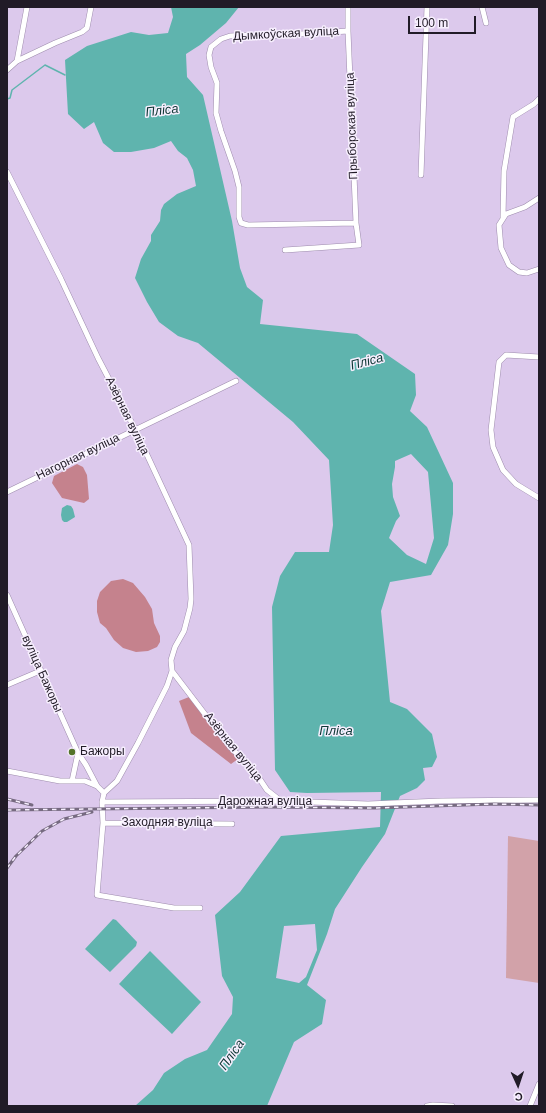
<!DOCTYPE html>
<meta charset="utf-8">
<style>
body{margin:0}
#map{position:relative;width:546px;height:1113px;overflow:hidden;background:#dcc9ec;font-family:Arial,sans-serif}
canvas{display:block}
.frame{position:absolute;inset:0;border:8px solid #211b27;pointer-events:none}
.north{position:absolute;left:498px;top:1065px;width:40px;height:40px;-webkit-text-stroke:3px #f7effe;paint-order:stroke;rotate:177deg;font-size:11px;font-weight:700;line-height:16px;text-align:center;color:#211b27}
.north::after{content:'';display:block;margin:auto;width:14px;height:18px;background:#211b27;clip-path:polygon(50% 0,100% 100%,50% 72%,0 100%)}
.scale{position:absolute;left:408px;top:16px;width:68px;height:18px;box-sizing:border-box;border:2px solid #211b27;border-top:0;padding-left:5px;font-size:12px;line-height:14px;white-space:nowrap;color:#211b27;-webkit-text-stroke:3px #f7effe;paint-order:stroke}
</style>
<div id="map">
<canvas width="546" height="1113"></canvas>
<div class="frame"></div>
<div class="north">С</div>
<div class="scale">100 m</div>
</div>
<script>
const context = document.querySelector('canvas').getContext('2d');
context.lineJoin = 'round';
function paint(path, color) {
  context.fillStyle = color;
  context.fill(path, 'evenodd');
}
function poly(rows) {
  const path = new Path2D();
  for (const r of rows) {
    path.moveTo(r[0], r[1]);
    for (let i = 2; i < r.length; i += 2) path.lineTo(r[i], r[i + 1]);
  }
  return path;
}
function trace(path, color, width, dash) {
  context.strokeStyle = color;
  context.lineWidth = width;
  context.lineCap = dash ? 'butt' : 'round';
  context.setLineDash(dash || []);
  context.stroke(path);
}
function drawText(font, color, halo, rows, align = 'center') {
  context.font = font + ' Arial,sans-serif';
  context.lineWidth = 3;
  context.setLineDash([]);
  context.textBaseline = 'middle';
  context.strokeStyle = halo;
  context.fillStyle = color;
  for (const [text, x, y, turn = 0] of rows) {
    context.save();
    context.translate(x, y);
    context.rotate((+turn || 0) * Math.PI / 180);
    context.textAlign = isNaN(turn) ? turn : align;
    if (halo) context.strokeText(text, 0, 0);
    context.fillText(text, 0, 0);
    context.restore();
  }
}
paint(poly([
 [508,836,539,841,539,983,506,978]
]), '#d2a2a9');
paint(poly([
 [77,464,83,467,87,475,89,499,84,503,62,498,52,483,54,476],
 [123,579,133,583,145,597,152,609,154,623,160,636,160,642,157,647,148,651,136,652,123,648,114,640,106,628,100,623,97,612,97,601,100,592,111,581],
 [189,697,227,747,238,759,231,764,191,733,179,701]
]), '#c5828d');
paint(poly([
 [171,7,239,7,226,23,200,45,186,54,187,77,203,95,232,221,240,268,247,287,263,300,260,324,357,334,415,374,416,395,410,411,427,427,453,483,453,514,448,545,431,575,390,582,381,611,390,702,407,709,432,734,437,757,432,767,423,768,425,780,417,788,400,796,385,834,362,867,335,909,327,934,307,985,326,1000,322,1024,294,1042,267,1106,135,1106,153,1090,164,1073,185,1059,207,1050,232,1014,233,997,222,976,215,915,240,892,281,836,380,827,381,792,307,793,290,792,275,770,272,607,280,576,295,552,329,552,333,525,329,460,293,422,198,343,178,336,159,322,147,302,135,278,141,259,151,241,151,235,160,221,161,210,164,204,177,194,196,186,193,170,187,158,178,151,171,141,154,148,131,152,114,152,103,143,94,122,84,129,68,114,65,60,87,46,131,32,149,35,168,33,173,17],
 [411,454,428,472,434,538,426,564,407,555,389,538,396,521,400,516,393,497,392,484,395,467,395,461],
 [315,924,317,950,306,977,299,983,276,978,284,926],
 [67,505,71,506,73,509,75,517,67,522,64,522,62,520,61,515,62,508],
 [113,919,116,920,137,942,136,946,110,972,85,949],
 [150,951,201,1002,172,1034,119,984]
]), '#5fb4ae');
trace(poly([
 [7,99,10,98,12,90,45,65,65,75]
]), '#5fb4ae', 1.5);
const minor = poly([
 [482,7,486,23],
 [348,31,268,36,250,35,230,36,221,39,211,47,209,55,211,67,217,83,216,113,221,131,235,171,239,187,239,217,241,223,248,225,356,223],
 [17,61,27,7],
 [7,70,17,61,55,43,82,32,87,28,91,7],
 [7,172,61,279,98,358,135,429,189,545,191,599,190,608,184,631,175,647,171,660,172,671,167,686,138,743,117,781,104,793],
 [421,175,427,7],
 [539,198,525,207,506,214,499,225,501,248,509,265,519,272,527,273,539,269],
 [503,217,504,171,513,117,534,104,539,99],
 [285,250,359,245,356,223,348,31,348,7],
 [539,357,506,355,499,362,491,430,493,447,503,470,516,484,539,498],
 [7,492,236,381],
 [7,595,78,753,86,765,97,786],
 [172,671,230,747,253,769,267,790,281,801],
 [7,685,40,671],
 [7,771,60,781,85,781,97,786,104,793,102,802,281,801,368,804,441,801,539,800],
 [72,781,78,753],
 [102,802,103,823,97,895,174,908,200,908],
 [103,823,232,824],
 [427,1106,433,1105,452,1106],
 [530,1106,539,1084]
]);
trace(minor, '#9e8cad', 6);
trace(minor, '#fff', 5);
const rail = poly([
 [7,799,32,805],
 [7,810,267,807,374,808,494,804,539,805],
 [7,868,16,856,42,831,64,819,92,812]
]);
trace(rail, '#766a80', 3);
trace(rail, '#f7effe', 1.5, [4.5]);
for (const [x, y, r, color] of [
 [72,752,4,"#54742a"]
]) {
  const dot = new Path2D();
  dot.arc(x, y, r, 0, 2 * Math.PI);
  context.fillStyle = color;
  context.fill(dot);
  trace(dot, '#f7effe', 1.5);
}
drawText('12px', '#211b27', '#f7effe', [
 ["Дымкоўская вуліца",286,34,-3],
 ["Прыборская вуліца",352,126,-92],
 ["Азёрная вуліца",127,416,64],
 ["Нагорная вуліца",78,457,-26],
 ["вуліца Бажоры",42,674,66],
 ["Азёрная вуліца",233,747,51],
 ["Дарожная вуліца",265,802],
 ["Заходняя вуліца",167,823]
]);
drawText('12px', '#211b27', '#f7effe', [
 ["Бажоры",80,752]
], 'left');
drawText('italic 13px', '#0f3836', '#f7effe', [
 ["Пліса",162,111,-7],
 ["Пліса",367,362,-15],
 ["Пліса",336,731],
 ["Пліса",232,1055,-55]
]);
</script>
